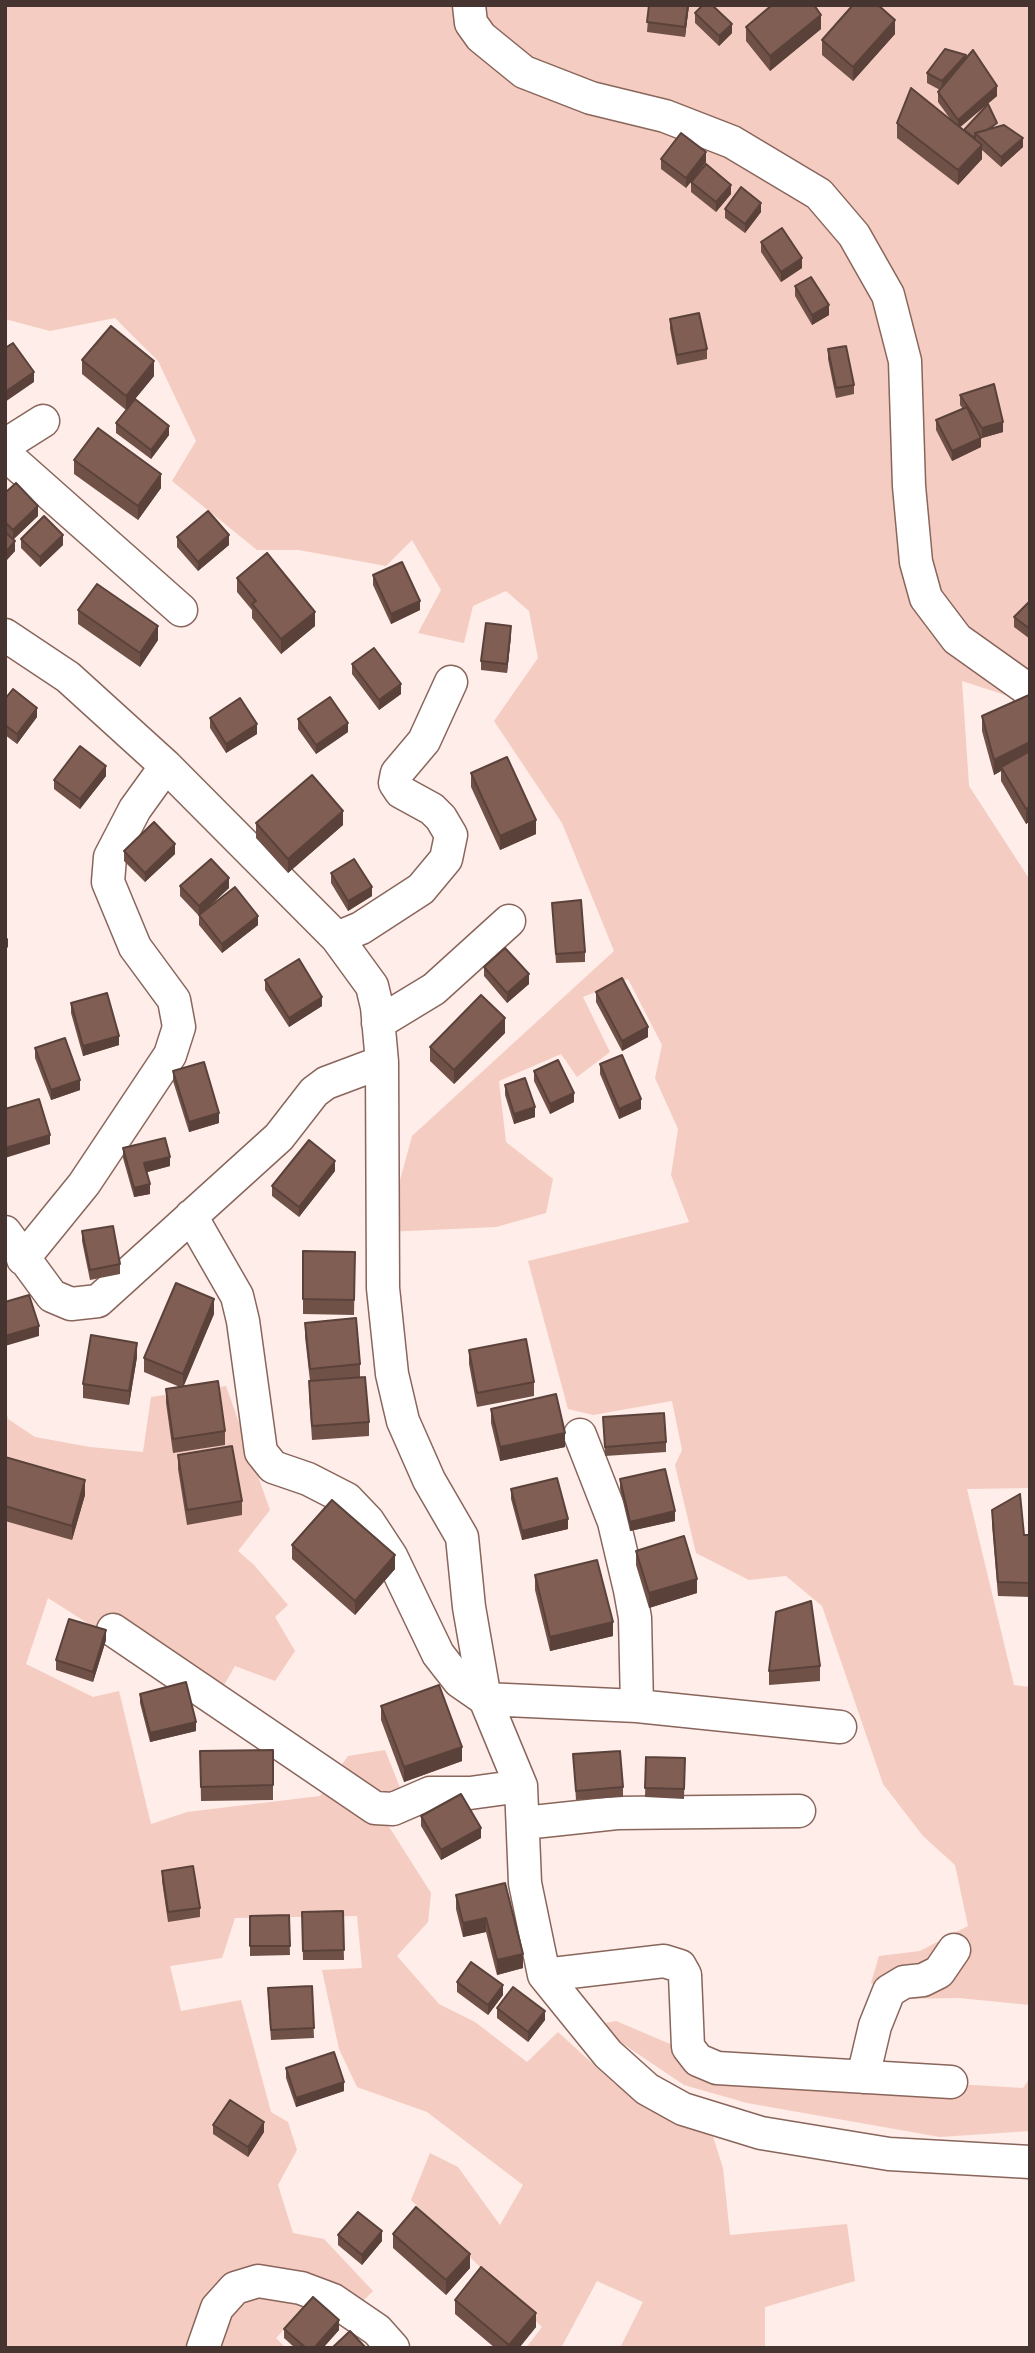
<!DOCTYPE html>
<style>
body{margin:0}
#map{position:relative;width:1035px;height:2353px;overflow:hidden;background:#feede8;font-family:Ubuntu,sans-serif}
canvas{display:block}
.frame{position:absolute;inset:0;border:7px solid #453430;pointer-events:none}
</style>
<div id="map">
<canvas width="1035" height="2353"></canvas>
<div class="frame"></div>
</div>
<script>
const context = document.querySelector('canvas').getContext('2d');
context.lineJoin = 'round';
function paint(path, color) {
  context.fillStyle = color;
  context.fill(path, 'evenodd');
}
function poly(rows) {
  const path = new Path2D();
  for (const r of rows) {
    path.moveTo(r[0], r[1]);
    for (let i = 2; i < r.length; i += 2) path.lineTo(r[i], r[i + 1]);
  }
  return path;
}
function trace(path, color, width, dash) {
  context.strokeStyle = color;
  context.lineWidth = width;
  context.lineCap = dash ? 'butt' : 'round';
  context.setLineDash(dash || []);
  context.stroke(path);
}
paint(poly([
 [5,5,1030,5,1030,703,962,681,969,786,1030,880,1030,1488,967,1489,1014,1685,1030,1687,1030,2005,959,1998,904,1999,871,1983,879,1956,920,1951,968,1926,955,1865,923,1836,883,1784,822,1606,786,1576,749,1580,696,1553,675,1465,682,1450,672,1401,593,1415,568,1409,528,1261,689,1222,671,1175,678,1129,655,1078,662,1045,628,979,583,997,610,1052,577,1077,561,1054,499,1081,506,1142,553,1179,546,1213,496,1227,386,1232,412,1136,614,951,562,823,494,721,538,658,529,611,506,591,473,606,464,643,418,633,441,590,412,540,386,566,299,550,257,550,172,481,196,441,158,361,115,318,50,331,5,319],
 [226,1386,270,1510,238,1551,254,1565,288,1605,275,1617,295,1651,275,1681,235,1666,217,1697,144,1659,48,1598,26,1664,93,1697,119,1691,151,1824,187,1812,320,1796,348,1756,385,1750,401,1790,381,1814,431,1893,428,1922,397,1956,439,2004,475,2022,527,2062,558,2032,615,2084,711,2130,723,2168,730,2235,847,2224,855,2281,765,2307,765,2348,620,2348,643,2302,597,2281,561,2348,526,2348,542,2327,411,2200,430,2153,458,2167,500,2225,523,2185,427,2112,357,2087,339,2049,322,1970,362,1968,357,1916,235,1918,222,1958,170,1966,181,2011,241,2000,271,2112,288,2122,297,2150,278,2185,293,2233,324,2239,373,2291,351,2313,321,2290,276,2338,286,2348,5,2348,5,1404,8,1419,35,1437,90,1447,143,1452,151,1397],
 [616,2021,682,2049,771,2073,1023,2088,1030,2078,1030,2131,940,2137,747,2103,684,2085,595,2025]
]), '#f4ccc1');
const minor = poly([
 [469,5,471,23,481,37,524,72,591,98,665,116,732,142,819,194,854,235,888,295,905,361,909,486,916,562,926,598,957,639,1030,691],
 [5,445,43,421],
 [5,454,181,610],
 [5,635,68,677,166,766,337,938,372,986,377,1007,382,1062,383,1288,392,1374,403,1421,429,1480,462,1537,469,1607,485,1699,521,1786,525,1883,544,1975,608,2054,647,2089,683,2109,761,2133,889,2154,1030,2162],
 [337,938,361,928,421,889,446,859,451,835,441,818,432,809,401,792,395,783,397,773,424,741,451,682],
 [378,1023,434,989,509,921],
 [191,1216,237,1296,243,1321,261,1452,273,1467,308,1479,347,1499,368,1521,391,1556,438,1654,459,1681,485,1699,637,1706,840,1727],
 [5,1232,52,1296,71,1304,98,1301,279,1137,314,1092,326,1083,382,1062],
 [23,1259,84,1184,170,1055,179,1027,174,1000,135,947,108,882,110,857,135,809,166,766],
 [580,1435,614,1522,630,1590,635,1618,637,1706],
 [113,1630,375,1808,393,1809,430,1793,470,1793,521,1786],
 [524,1823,617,1813,799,1811],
 [544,1975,664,1961,680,1966,685,1975,688,2047,698,2060,717,2068,951,2082],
 [863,2077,875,2026,889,1991,904,1982,923,1980,939,1972,954,1950],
 [203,2348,217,2308,235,2288,258,2281,301,2288,333,2300,377,2330,393,2348]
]);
trace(minor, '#89655b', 35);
trace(minor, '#fff', 32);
paint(poly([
 [649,5,689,5,685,37,647,32],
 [695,13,732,33,719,46,695,23],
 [746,27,821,29,770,71,746,41],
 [895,34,853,81,822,55,822,40],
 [966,59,997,96,960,127,964,130,997,127,1023,147,1001,167,982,150,982,159,958,185,897,138,897,123,951,120,938,102,938,92,940,90,927,83,927,73],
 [661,159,706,162,686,188,661,169],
 [691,182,731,194,716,212,691,192],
 [725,209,761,212,745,233,725,218],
 [761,242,802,268,781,282,761,252],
 [795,286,829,315,812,325,795,296],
 [670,319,707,349,707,359,677,365,670,329],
 [828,349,854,385,854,394,836,398,828,359],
 [82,360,154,376,126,410,82,374],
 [960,395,1003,432,982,438,977,431,981,447,952,461,936,430,936,420,963,409,960,405],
 [116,423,169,435,151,459,116,433],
 [74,460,161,488,138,520,74,474],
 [5,493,38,516,13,539,15,551,5,562],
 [177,537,229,545,198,571,177,547],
 [21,539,63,545,40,567,21,548],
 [373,575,420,610,391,624,373,585],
 [237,578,315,626,281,654,252,618,252,610,237,592],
 [1030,601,1030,639,1014,627,1014,617],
 [78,610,158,640,140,667,78,624],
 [511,636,507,673,481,670,481,661],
 [352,664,401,694,379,710,352,674],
 [1030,697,1030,821,1026,824,1001,781,1001,771,994,775,982,731,982,716],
 [5,699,37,717,17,744,5,735],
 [210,718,257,734,226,753,210,728],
 [298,719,348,732,316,754,298,729],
 [471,773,536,834,500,850,471,787],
 [106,776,80,809,54,789,54,780],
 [256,823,343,825,288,873,256,838],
 [124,851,175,854,145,882,124,861],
 [331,873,372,896,348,911,331,883],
 [180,886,229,888,199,916,180,896],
 [552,903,585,952,585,962,556,963],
 [199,915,258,925,222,953,199,925],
 [484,967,529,984,507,1003,484,976],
 [265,980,322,1006,289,1027,265,990],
 [596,992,648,1037,622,1051,596,1002],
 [71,1003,119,1045,83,1056,71,1013],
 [505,1033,454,1084,430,1061,430,1047],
 [35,1048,80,1090,51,1100,35,1058],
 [600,1064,641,1109,619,1119,600,1074],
 [173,1071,219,1123,189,1132,173,1081],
 [534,1071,574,1102,550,1114,534,1081],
 [505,1085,535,1117,514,1124,505,1095],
 [123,1148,170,1166,147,1172,150,1194,134,1197,123,1158],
 [335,1171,299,1217,272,1196,272,1186],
 [82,1231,120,1264,120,1274,90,1280,82,1241],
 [303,1251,355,1252,354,1315,303,1314],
 [214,1314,183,1386,225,1431,225,1445,173,1453,166,1403,166,1389,180,1387,144,1372,144,1358],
 [305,1323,360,1364,360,1377,369,1422,369,1436,312,1440,309,1395,310,1381,305,1337],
 [469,1350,534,1382,534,1396,477,1407,469,1364],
 [137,1357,129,1405,83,1398,83,1384],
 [491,1409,565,1447,500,1461,491,1423],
 [603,1417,666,1442,666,1452,605,1456],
 [178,1455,242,1501,242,1515,187,1525,178,1469],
 [5,1457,85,1495,72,1540,5,1521],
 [620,1479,675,1521,630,1531,620,1489],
 [511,1489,568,1529,522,1540,511,1499],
 [992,1510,1024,1535,1030,1535,1030,1597,998,1596,992,1525],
 [292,1545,395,1569,355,1615,292,1559],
 [636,1551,697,1593,649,1608,636,1565],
 [535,1575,613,1636,550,1651,535,1590],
 [106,1640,93,1682,56,1670,56,1660],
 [820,1666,820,1681,769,1685,769,1671],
 [140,1694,196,1731,150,1742,140,1703],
 [381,1706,462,1761,404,1782,381,1720],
 [273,1750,273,1800,201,1801,200,1751],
 [573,1754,623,1787,623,1797,576,1800],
 [646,1757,685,1758,684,1799,645,1797],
 [421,1816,481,1838,441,1860,421,1826],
 [162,1871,200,1908,200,1917,168,1922,162,1881],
 [505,1883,523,1968,497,1975,486,1932,463,1937,456,1909,456,1895],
 [343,1911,344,1960,303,1960,302,1912],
 [289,1915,290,1955,250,1956,250,1916],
 [457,1982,503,1995,488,2015,457,1992],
 [312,1986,314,2038,271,2040,268,1997],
 [497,2008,545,2020,528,2042,497,2018],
 [286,2068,344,2091,296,2107,286,2078],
 [213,2125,264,2132,248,2157,213,2134],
 [393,2234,470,2268,446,2295,393,2248],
 [338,2235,382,2241,362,2265,338,2245],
 [455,2300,536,2327,519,2348,495,2348,455,2314],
 [284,2329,339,2330,323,2348,295,2348,284,2338]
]), '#6f5148');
paint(poly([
 [688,5,689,5,685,37,685,27],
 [821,15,821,29,770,71,770,56],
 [895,20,895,34,853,81,853,67],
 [732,24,732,33,719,46,719,36],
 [966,55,966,65,942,91,942,81],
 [997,86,997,96,958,129,958,120],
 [1023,138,1023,147,1001,167,1001,157],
 [982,145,982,159,958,185,958,170],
 [706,152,706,162,686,188,686,178],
 [731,185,731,194,716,212,716,202],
 [761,203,761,212,745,233,745,224],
 [802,258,802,268,781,282,781,272],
 [829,305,829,315,812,325,812,315],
 [154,361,154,376,126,410,126,396],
 [34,372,34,382,5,402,5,392],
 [1003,422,1003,432,982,438,982,428],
 [169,426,169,435,151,459,151,450],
 [981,438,981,447,952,461,952,451],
 [161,474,161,488,138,520,138,506],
 [38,506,38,516,13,540,13,530],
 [63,535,63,545,40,567,40,557],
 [229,535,229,545,198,571,198,562],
 [15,541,15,551,5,562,5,553],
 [420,601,420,610,391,624,391,614],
 [315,612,315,626,281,654,281,639],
 [158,626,158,640,140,667,140,653],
 [511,626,511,636,507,673,507,664],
 [401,684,401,694,379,710,379,700],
 [37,708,37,717,17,744,17,734],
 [348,723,348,732,316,754,316,745],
 [257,724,257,734,226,753,226,744],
 [1030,742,1030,756,1001,767,1001,771,994,775,994,760],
 [106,766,106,776,80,809,80,799],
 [1030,807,1030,821,1026,824,1026,809],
 [343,811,343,825,288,873,288,859],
 [536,820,536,834,500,850,500,836],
 [175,844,175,854,145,882,145,873],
 [229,878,229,888,199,916,199,906],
 [372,887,372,896,348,911,348,901],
 [258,916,258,925,222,953,222,944],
 [8,938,8,947,5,950,5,940],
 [529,974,529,984,507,1003,507,993],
 [322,997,322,1006,289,1027,289,1018],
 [505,1018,505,1033,454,1084,454,1070],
 [648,1027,648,1037,622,1051,622,1041],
 [119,1036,119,1045,83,1056,83,1046],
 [80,1080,80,1090,51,1100,51,1090],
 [574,1093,574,1102,550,1114,550,1104],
 [641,1099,641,1109,619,1119,619,1109],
 [535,1107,535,1117,514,1124,514,1114],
 [219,1113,219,1123,189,1132,189,1122],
 [50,1135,50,1144,5,1158,5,1148],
 [170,1157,170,1166,144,1173,144,1163],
 [335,1161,335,1171,299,1217,299,1207],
 [150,1184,150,1194,134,1197,134,1188],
 [214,1299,214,1314,183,1388,183,1374],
 [39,1326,39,1336,5,1346,5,1336],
 [137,1343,137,1357,129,1405,129,1391],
 [565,1433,565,1447,500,1461,500,1447],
 [85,1480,85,1495,72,1540,72,1526],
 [675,1511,675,1521,630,1531,630,1522],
 [568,1519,568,1529,522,1540,522,1531],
 [395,1555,395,1569,355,1615,355,1601],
 [697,1579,697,1593,649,1608,649,1593],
 [613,1622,613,1636,550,1651,550,1637],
 [106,1630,106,1640,93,1682,93,1672],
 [196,1722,196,1731,150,1742,150,1733],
 [462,1747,462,1761,404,1782,404,1767],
 [481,1828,481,1838,441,1860,441,1850],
 [486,1918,486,1932,463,1937,463,1923],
 [523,1954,523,1968,497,1975,497,1960],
 [503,1985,503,1995,488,2015,488,2005],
 [545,2011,545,2020,528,2042,528,2032],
 [344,2082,344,2091,296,2107,296,2098],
 [264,2122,264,2132,248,2157,248,2147],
 [382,2231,382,2241,362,2265,362,2255],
 [470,2254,470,2268,446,2295,446,2280],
 [536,2313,536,2327,519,2348,509,2348,509,2345],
 [339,2320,339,2330,323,2348,314,2348]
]), '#5a423b');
const building = poly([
 [649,5,688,5,685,27,647,22,649,5],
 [703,5,712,5,732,24,719,36,695,13,703,5],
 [772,5,814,5,821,15,770,56,746,27,772,5],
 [853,5,878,5,895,20,853,67,822,40,853,5],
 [945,49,966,55,942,81,927,73,945,49],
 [973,50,997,86,958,120,938,92,973,50],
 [911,88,982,145,958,170,897,123,911,88],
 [988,104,997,123,987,130,975,133,975,138,964,130,988,104],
 [1004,125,1023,138,1001,157,975,133,1004,125],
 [681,133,706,152,686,178,661,159,681,133],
 [706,164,731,185,716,202,691,182,706,164],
 [741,187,761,203,745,224,725,209,741,187],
 [782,228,802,258,781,272,761,242,782,228],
 [811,277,829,305,812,315,795,286,811,277],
 [699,313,707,349,677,355,670,319,699,313],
 [111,326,154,361,126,396,82,360,111,326],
 [13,343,34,372,5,392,5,348,13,343],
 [846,346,854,385,836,388,828,349,846,346],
 [994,384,1003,422,982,428,960,395,994,384],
 [135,399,169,426,151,450,116,423,135,399],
 [967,407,981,438,952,451,936,420,967,407],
 [98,428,161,474,138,506,74,460,98,428],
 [16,483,38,506,13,530,5,522,5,493,16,483],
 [208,511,229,535,198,562,177,537,208,511],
 [44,516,63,535,40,557,21,539,44,516],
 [5,532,15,541,5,553,5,532],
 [267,553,315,612,281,639,252,604,256,601,237,578,267,553],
 [402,562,420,601,391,614,373,575,402,562],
 [97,584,158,626,140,653,78,610,97,584],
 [1030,601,1030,629,1014,617,1030,601],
 [486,623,511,626,507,664,481,661,486,623],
 [374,648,401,684,379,700,352,664,374,648],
 [13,689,37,708,17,734,5,725,5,699,13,689],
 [1029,695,1030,697,1030,742,994,760,982,716,1029,695],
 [330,697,348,723,316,745,298,719,330,697],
 [240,698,257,724,226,744,210,718,240,698],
 [80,746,106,766,80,799,54,780,80,746],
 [1030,751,1030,807,1026,809,1001,767,1030,751],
 [507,757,536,820,500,836,471,773,507,757],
 [312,775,343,811,288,859,256,823,312,775],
 [154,822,175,844,145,873,124,851,154,822],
 [211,859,229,878,199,906,180,886,211,859],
 [354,859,372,887,348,901,331,873,354,859],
 [235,887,258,916,222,944,199,915,235,887],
 [581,900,585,952,556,954,552,903,581,900],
 [505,948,529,974,507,993,484,967,505,948],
 [299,959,322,997,289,1018,265,980,299,959],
 [622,978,648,1027,622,1041,596,992,622,978],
 [107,993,119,1036,83,1046,71,1003,107,993],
 [481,995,505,1018,454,1070,430,1047,481,995],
 [65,1038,80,1080,51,1090,35,1048,65,1038],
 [622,1055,641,1099,619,1109,600,1064,622,1055],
 [558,1060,574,1093,550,1104,534,1071,558,1060],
 [204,1062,219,1113,189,1122,173,1071,204,1062],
 [525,1078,535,1107,514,1114,505,1085,525,1078],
 [39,1099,50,1135,5,1148,5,1109,39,1099],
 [165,1138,170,1157,144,1163,150,1184,134,1188,123,1148,165,1138],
 [309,1140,335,1161,299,1207,272,1186,309,1140],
 [113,1226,120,1264,90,1270,82,1231,113,1226],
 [303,1251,355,1252,354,1300,303,1299,303,1251],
 [176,1283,214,1299,183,1374,144,1358,176,1283],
 [29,1295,39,1326,5,1336,5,1302,29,1295],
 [356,1318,360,1364,310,1369,305,1323,356,1318],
 [91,1335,137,1343,129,1391,83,1384,91,1335],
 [526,1339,534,1382,477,1393,469,1350,526,1339],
 [365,1377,369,1422,312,1426,309,1381,365,1377],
 [218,1381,225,1431,173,1439,166,1389,218,1381],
 [556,1394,565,1433,500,1447,491,1409,556,1394],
 [664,1413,666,1442,605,1447,603,1417,664,1413],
 [232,1446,242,1501,187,1510,178,1455,232,1446],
 [5,1457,85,1480,72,1526,5,1506,5,1457],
 [665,1469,675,1511,630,1522,620,1479,665,1469],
 [557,1478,568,1519,522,1531,511,1489,557,1478],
 [1020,1494,1024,1535,1030,1535,1030,1583,998,1582,992,1510,1020,1494],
 [332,1500,395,1555,355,1601,292,1545,332,1500],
 [684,1536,697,1579,649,1593,636,1551,684,1536],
 [597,1560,613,1622,550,1637,535,1575,597,1560],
 [811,1601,820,1666,769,1671,776,1612,811,1601],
 [69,1619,106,1630,93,1672,56,1660,69,1619],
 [186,1682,196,1722,150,1733,140,1694,186,1682],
 [439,1685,462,1747,404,1767,381,1706,439,1685],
 [273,1750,273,1785,201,1787,200,1751,273,1750],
 [620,1751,623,1787,576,1791,573,1754,620,1751],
 [646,1757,685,1758,684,1789,645,1788,646,1757],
 [461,1794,481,1828,441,1850,421,1816,461,1794],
 [193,1866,200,1908,168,1912,162,1871,193,1866],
 [505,1883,523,1954,497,1960,486,1918,463,1923,456,1895,505,1883],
 [343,1911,344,1950,303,1951,302,1912,343,1911],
 [289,1915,290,1946,250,1946,250,1916,289,1915],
 [471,1962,503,1985,488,2005,457,1982,471,1962],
 [312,1986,314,2028,271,2030,268,1988,312,1986],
 [513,1987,545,2011,528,2032,497,2008,513,1987],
 [334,2052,344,2082,296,2098,286,2068,334,2052],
 [230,2100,264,2122,248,2147,213,2125,230,2100],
 [416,2207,470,2254,446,2280,393,2234,416,2207],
 [358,2212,382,2231,362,2255,338,2235,358,2212],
 [481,2267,536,2313,509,2345,455,2300,481,2267],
 [313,2297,339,2320,314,2348,306,2348,284,2329,313,2297],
 [350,2331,366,2348,332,2348,350,2331]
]);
paint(building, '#815e54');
trace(building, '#5a423b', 2);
</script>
